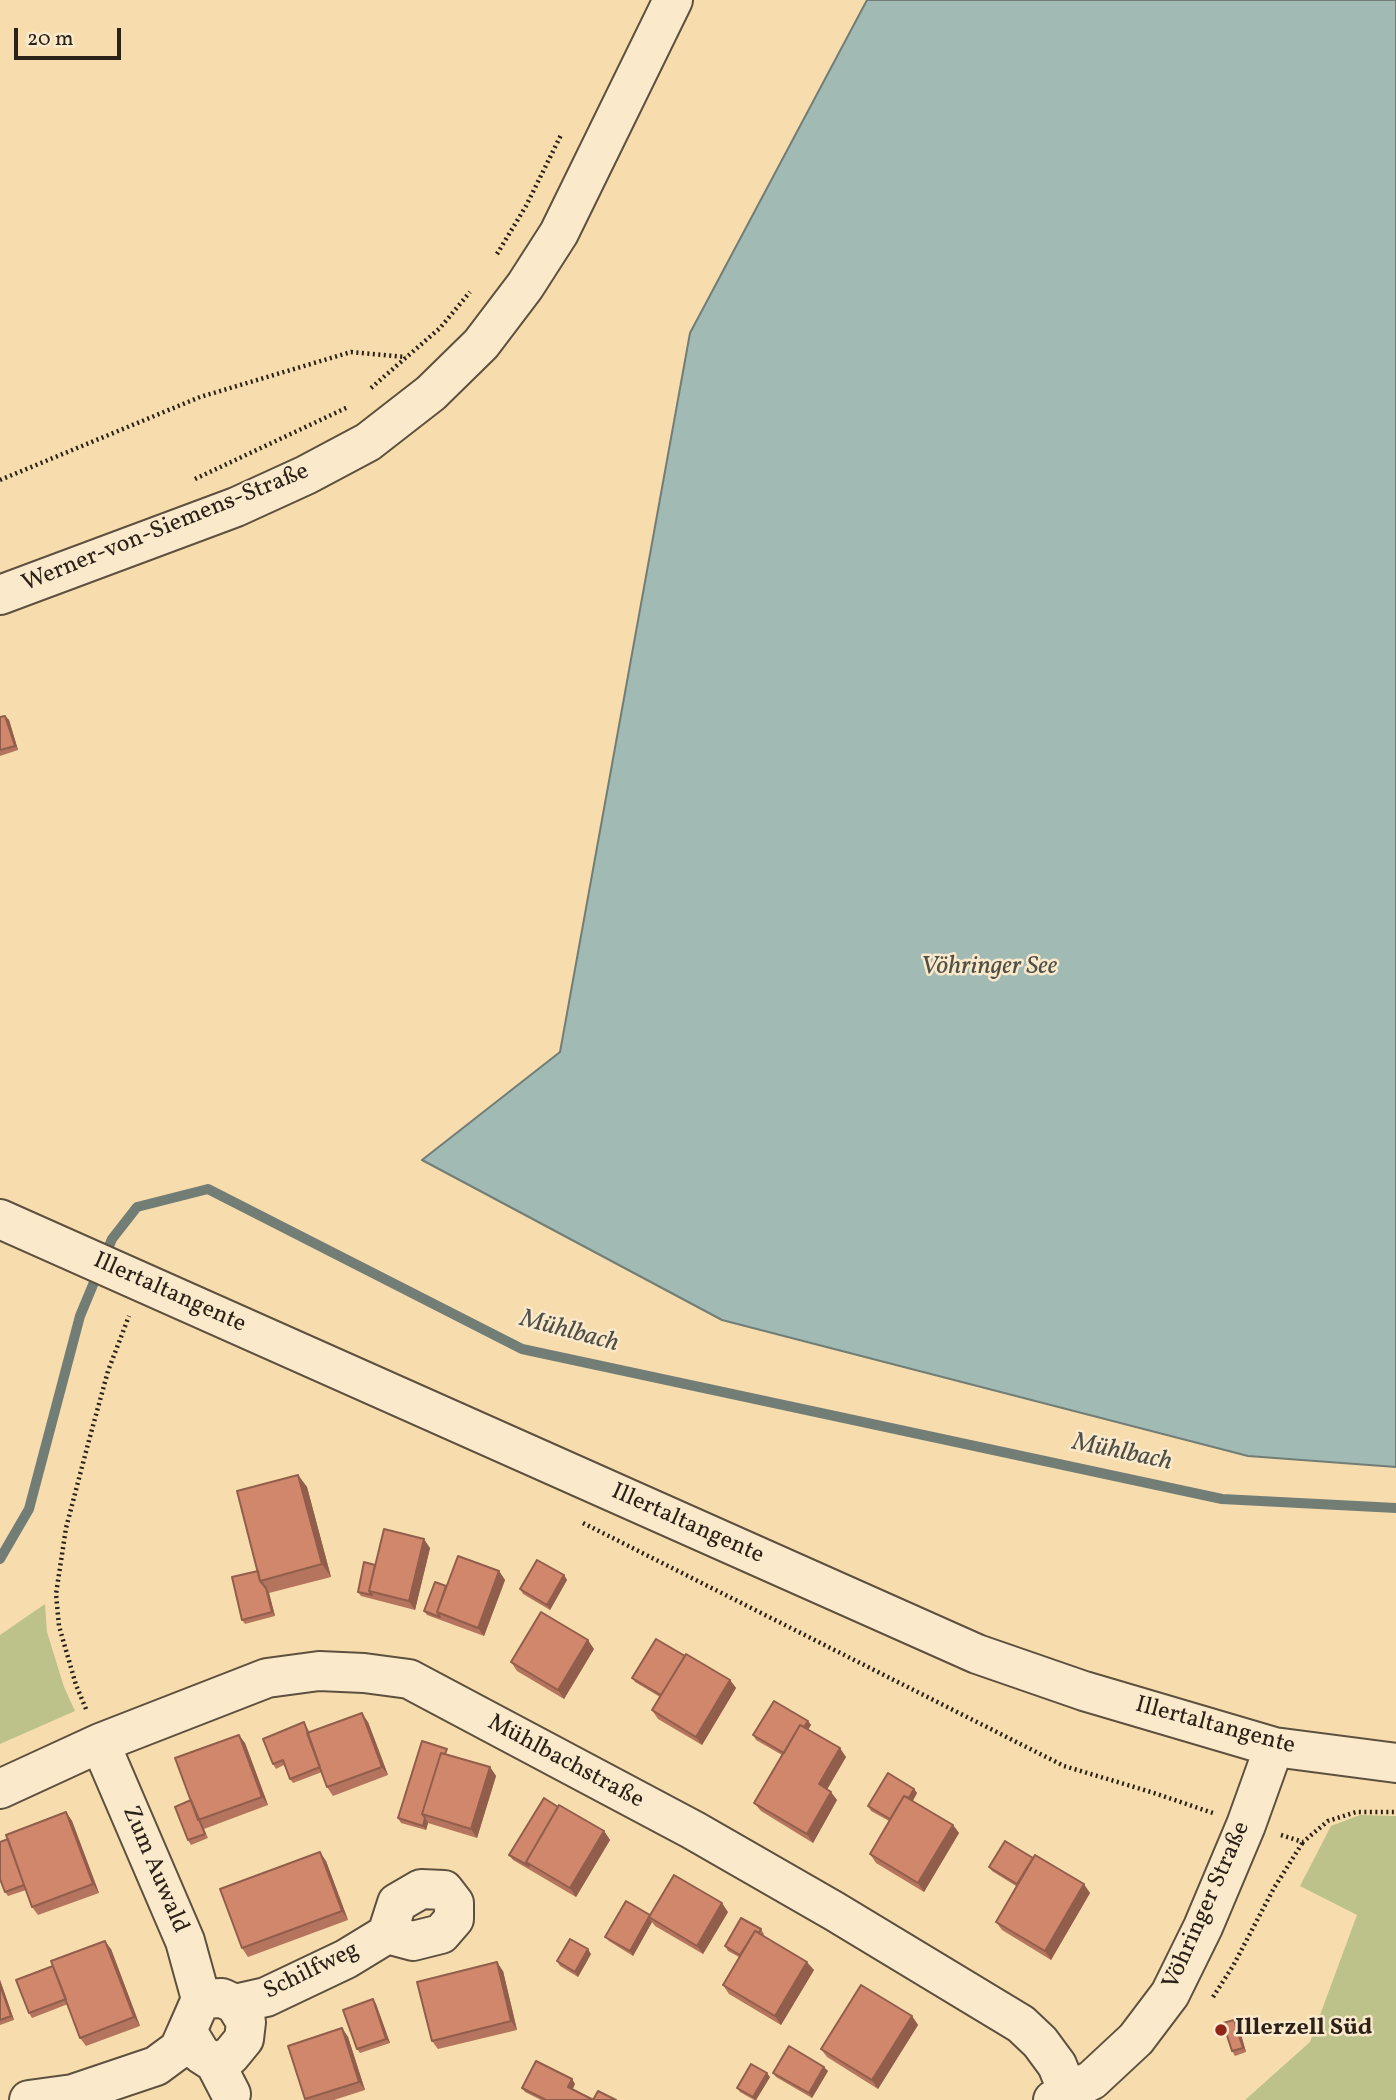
<!DOCTYPE html>
<meta charset="utf-8">
<style>
body{margin:0}
#map{position:relative;width:1396px;height:2100px;overflow:hidden;background:#f7ddad;font-family:Vollkorn,serif}
canvas{display:block}
.scale{position:absolute;left:14px;top:28px;width:107px;height:32px;box-sizing:border-box;border:4px solid #2b2119;border-top:0;padding-left:9px;font-size:21px;line-height:24px;white-space:nowrap;color:#2b2119;-webkit-text-stroke:5px #fae9ca;paint-order:stroke}
</style>
<div id="map">
<canvas width="1396" height="2100"></canvas>
<div class="scale">20 m</div>
</div>
<script>
const context = document.querySelector('canvas').getContext('2d');
context.lineJoin = 'round';
function paint(path, color) {
  context.fillStyle = color;
  context.fill(path, 'evenodd');
}
function poly(rows) {
  const path = new Path2D();
  for (const r of rows) {
    path.moveTo(r[0], r[1]);
    for (let i = 2; i < r.length; i += 2) path.lineTo(r[i], r[i + 1]);
  }
  return path;
}
function trace(path, color, width, dash) {
  context.strokeStyle = color;
  context.lineWidth = width;
  context.lineCap = dash ? 'butt' : 'round';
  context.setLineDash(dash || []);
  context.stroke(path);
}
function drawText(font, color, halo, rows, align = 'center') {
  context.font = font + ' Vollkorn,serif';
  context.lineWidth = 5;
  context.setLineDash([]);
  context.textBaseline = 'middle';
  context.strokeStyle = halo;
  context.fillStyle = color;
  for (const [text, x, y, turn = 0] of rows) {
    context.save();
    context.translate(x, y);
    context.rotate((+turn || 0) * Math.PI / 180);
    context.textAlign = isNaN(turn) ? turn : align;
    if (halo) context.strokeText(text, 0, 0);
    context.fillText(text, 0, 0);
    context.restore();
  }
}
paint(poly([
 [45,1604,47,1632,64,1687,75,1711,0,1744,0,1635],
 [1360,1815,1396,1816,1396,2100,1245,2100,1310,2042,1357,1915,1300,1886,1331,1826]
]), '#bdc18a');
const water = poly([
 [867,0,1396,0,1396,1467,1248,1456,722,1320,422,1160,560,1052,690,333,867,0]
]);
paint(water, '#a1bab4');
trace(water, '#727d76', 2);
trace(poly([
 [0,1559,29,1509,80,1316,112,1239,137,1207,208,1189,522,1349,1222,1499,1396,1508]
]), '#727d76', 10);
const minor = poly([
 [0,595,236,507,306,475,368,442,431,393,481,344,525,286,559,233,673,0],
 [0,1219,977,1654,1084,1691,1274,1747,1396,1763],
 [100,1743,185,1941,201,1999,187,2031,201,2054,215,2063,230,2056,244,2039,246,2022,235,2004,222,1998,201,1999],
 [0,1789,100,1743,267,1678,319,1671,364,1673,409,1679,693,1830,834,1911,1021,2024,1040,2042,1057,2065,1068,2092],
 [235,2004,266,1997,346,1959,387,1934,413,1941,441,1934,454,1919,454,1903,444,1890,421,1889,397,1903,387,1934],
 [215,2063,231,2094],
 [29,2100,73,2094,156,2066,179,2049,187,2031],
 [1053,2100,1092,2080,1136,2039,1170,1994,1203,1927,1246,1825,1274,1747]
]);
trace(minor, '#5e503e', 42);
trace(poly([
 [497,254,526,206,561,135],
 [371,388,440,328,470,292],
 [195,479,348,407],
 [0,480,200,397,351,352,406,357],
 [583,1523,1064,1766,1151,1792,1213,1813],
 [86,1709,76,1685,59,1626,56,1594,66,1528,88,1444,108,1371,129,1316],
 [1281,1835,1303,1842,1328,1821,1356,1812,1396,1812],
 [1213,1997,1233,1966,1274,1888,1303,1842]
]), '#2b2119', 4.5, [2, 3.5]);
trace(minor, '#fae9ca', 38);
paint(poly([
 [5,716,9,720,18,750,0,756,0,717],
 [298,1475,307,1487,331,1577,269,1593,275,1616,245,1624,242,1620,258,1571],
 [430,1548,415,1610,361,1596,358,1592,375,1565],
 [499,1571,505,1580,484,1636,427,1615,424,1611,446,1586],
 [564,1575,567,1580,550,1610,523,1594,520,1589],
 [594,1649,564,1699,517,1671,511,1662],
 [685,1656,730,1680,736,1688,702,1745,658,1719,652,1710,660,1697,635,1682,632,1678],
 [808,1721,811,1725,808,1729,846,1757,827,1789,837,1800,813,1843,761,1811,754,1803,782,1755,756,1740,753,1735],
 [304,1722,310,1733,368,1722,388,1775,333,1796,327,1787,322,1772,293,1783,290,1779,284,1765,276,1769,273,1764],
 [245,1743,268,1805,204,1829,208,1838,191,1845,188,1840,191,1800],
 [450,1754,449,1755,490,1767,496,1776,477,1838,428,1823,426,1830,401,1823,398,1818],
 [914,1789,917,1793,913,1801,953,1825,959,1833,924,1892,876,1863,870,1854,889,1821,871,1811,868,1806],
 [558,1807,604,1831,610,1840,576,1897,513,1860,509,1855],
 [66,1812,72,1821,99,1893,38,1915,32,1907,26,1890,8,1896,5,1892,8,1839],
 [1033,1858,1090,1893,1051,1960,1002,1930,996,1922,1016,1886,992,1871,989,1867],
 [326,1861,348,1920,248,1957,242,1948],
 [728,1912,703,1954,655,1926,652,1922,633,1956,609,1941,605,1937,650,1915],
 [761,1929,764,1934,763,1936,814,1970,781,2025,729,1994,723,1985,739,1957,728,1951,725,1946],
 [111,1949,140,2026,86,2046,80,2038,68,2004,32,2018,29,2013],
 [591,1954,578,1977,560,1966,557,1961],
 [503,1971,517,2030,438,2049,432,2041],
 [0,1980,14,2020,0,2025],
 [373,1999,376,2004,390,2043,360,2053,357,2049],
 [912,2016,918,2025,878,2089,827,2057,821,2049],
 [1234,2020,1238,2024,1246,2052,1235,2056,1232,2051],
 [342,2028,348,2037,365,2090,334,2100,306,2100,305,2099],
 [828,2071,812,2098,776,2077,773,2073],
 [770,2077,756,2100,754,2100,740,2092,737,2088],
 [572,2079,575,2084,573,2089,594,2099,616,2100,541,2100,525,2092,522,2088]
]), '#b4745d');
paint(poly([
 [5,716,9,720,18,750,15,746],
 [298,1475,307,1487,331,1577,322,1564],
 [424,1539,430,1548,415,1610,409,1601],
 [499,1571,505,1580,484,1636,478,1628],
 [564,1575,567,1580,550,1610,547,1605],
 [266,1588,269,1593,275,1616,272,1612],
 [588,1640,594,1649,564,1699,558,1690],
 [730,1680,736,1688,702,1745,696,1737],
 [362,1713,368,1722,388,1775,382,1767],
 [808,1721,811,1725,790,1760,787,1755],
 [239,1735,245,1743,268,1805,262,1797],
 [840,1748,846,1757,825,1793,819,1784],
 [490,1767,496,1776,477,1838,471,1829],
 [914,1789,917,1793,898,1826,895,1822],
 [831,1792,837,1800,813,1843,807,1834],
 [66,1812,72,1821,99,1893,93,1884],
 [425,1818,428,1823,426,1830,423,1826],
 [953,1825,959,1833,924,1892,918,1883],
 [604,1831,610,1840,576,1897,570,1888],
 [320,1852,326,1861,348,1920,342,1911],
 [1084,1884,1090,1893,1051,1960,1045,1951],
 [722,1903,728,1912,703,1954,697,1946],
 [649,1918,652,1922,633,1956,630,1951],
 [105,1941,111,1949,140,2026,134,2017],
 [588,1949,591,1954,578,1977,575,1972],
 [497,1962,503,1971,517,2030,511,2021],
 [807,1962,814,1970,781,2025,775,2016],
 [0,1980,14,2020,11,2016,0,1985],
 [373,1999,376,2004,390,2043,386,2039],
 [912,2016,918,2025,878,2089,872,2080],
 [1234,2020,1238,2024,1246,2052,1243,2048],
 [342,2028,348,2037,365,2090,359,2082],
 [824,2067,828,2071,812,2098,809,2093],
 [767,2073,770,2077,756,2100,755,2100,753,2097],
 [572,2079,575,2084,571,2091,568,2087]
]), '#925e4c');
const building = poly([
 [5,716,15,746,0,750,0,717,5,716],
 [298,1475,322,1564,260,1581,237,1491,298,1475],
 [384,1529,424,1539,409,1601,369,1591,384,1529],
 [458,1556,499,1571,478,1628,437,1612,458,1556],
 [537,1560,564,1575,547,1605,520,1589,537,1560],
 [364,1562,375,1565,369,1591,372,1595,358,1592,364,1562],
 [258,1571,260,1581,266,1588,272,1612,242,1620,232,1577,258,1571],
 [435,1582,446,1586,437,1612,440,1617,424,1611,435,1582],
 [541,1612,588,1640,558,1690,511,1662,541,1612],
 [656,1639,685,1656,661,1695,632,1678,656,1639],
 [686,1654,730,1680,696,1737,652,1710,686,1654],
 [774,1701,808,1721,804,1727,800,1725,784,1753,753,1735,774,1701],
 [362,1713,382,1767,327,1787,307,1733,362,1713],
 [304,1722,320,1767,290,1779,283,1760,273,1764,263,1739,304,1722],
 [800,1725,840,1748,819,1784,831,1792,807,1834,754,1803,800,1725],
 [239,1735,262,1797,198,1820,175,1758,239,1735],
 [422,1741,447,1749,445,1754,441,1753,422,1814,425,1818,423,1826,398,1818,422,1741],
 [441,1753,490,1767,471,1829,422,1814,441,1753],
 [888,1773,914,1789,909,1798,904,1796,890,1819,868,1806,888,1773],
 [904,1796,953,1825,918,1883,870,1854,904,1796],
 [544,1798,558,1807,526,1862,529,1866,509,1855,544,1798],
 [191,1800,205,1834,188,1840,175,1807,191,1800],
 [559,1805,604,1831,570,1888,526,1862,559,1805],
 [66,1812,93,1884,32,1907,6,1835,66,1812],
 [8,1839,24,1885,5,1892,0,1879,0,1842,8,1839],
 [1005,1841,1033,1858,1017,1884,989,1867,1005,1841],
 [320,1852,342,1911,242,1948,220,1889,320,1852],
 [1035,1855,1084,1884,1045,1951,996,1922,1035,1855],
 [674,1875,722,1903,697,1946,649,1917,674,1875],
 [626,1901,650,1915,630,1951,605,1937,626,1901],
 [741,1918,761,1929,759,1933,755,1931,740,1955,725,1946,741,1918],
 [755,1931,807,1962,775,2016,723,1985,755,1931],
 [570,1939,588,1949,575,1972,557,1961,570,1939],
 [105,1941,134,2017,80,2038,51,1961,105,1941],
 [497,1962,511,2021,432,2041,417,1982,497,1962],
 [53,1966,66,1999,29,2013,16,1980,53,1966],
 [0,1985,11,2016,0,2020,0,1985],
 [861,1985,912,2016,872,2080,821,2049,861,1985],
 [373,1999,386,2039,357,2049,343,2010,373,1999],
 [1234,2020,1243,2048,1232,2051,1223,2023,1234,2020],
 [342,2028,359,2082,305,2099,288,2046,342,2028],
 [789,2046,824,2067,809,2093,773,2073,789,2046],
 [536,2061,572,2079,568,2087,593,2100,546,2100,522,2088,536,2061],
 [751,2064,767,2073,753,2097,737,2088,751,2064],
 [598,2091,616,2100,593,2100,598,2091]
]);
paint(building, '#d1876c');
trace(building, '#925e4c', 2);
for (const [x, y, r, color] of [
 [1221,2030,7,"#8f2418"]
]) {
  const dot = new Path2D();
  dot.arc(x, y, r, 0, 2 * Math.PI);
  context.fillStyle = color;
  context.fill(dot);
  trace(dot, '#fae9ca', 2.5);
}
drawText('24px', '#2b2119', '#fae9ca', [
 ["Werner-von-Siemens-Straße",166,529,-22],
 ["Illertaltangente",169,1294,24],
 ["Illertaltangente",687,1525,24],
 ["Illertaltangente",1215,1727,15],
 ["Mühlbachstraße",565,1763,28],
 ["Zum Auwald",154,1870,67],
 ["Vöhringer Straße",1208,1906,-66],
 ["Schilfweg",312,1972,-26]
]);
drawText('bold 24px', '#2b2119', '#fae9ca', [
 ["Illerzell Süd",1235,2030]
], 'left');
drawText('italic 26px', '#4e4f48', '#fae9ca', [
 ["Vöhringer See",989,968],
 ["Mühlbach",569,1333,15],
 ["Mühlbach",1122,1454,12]
]);
</script>
